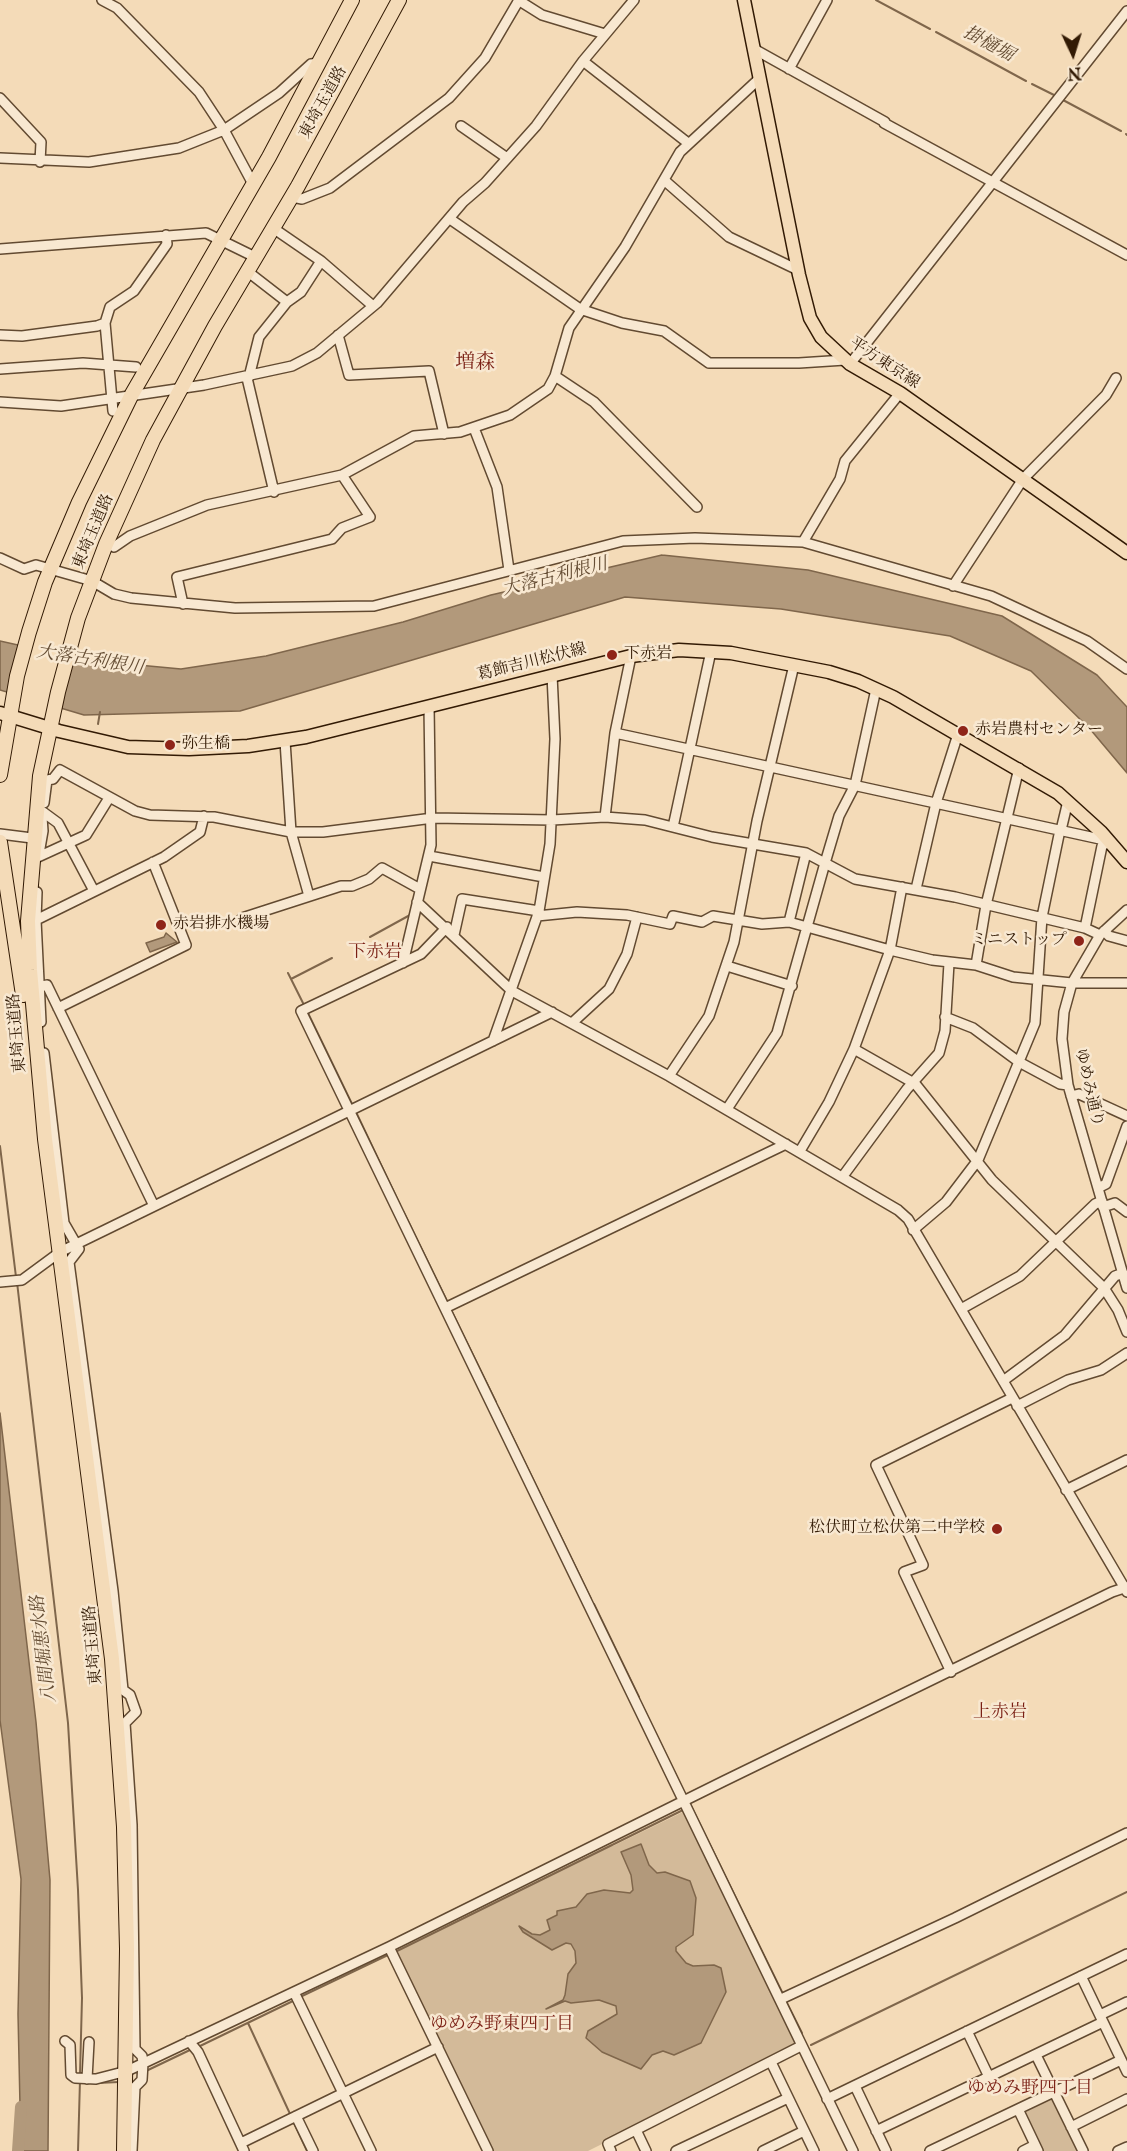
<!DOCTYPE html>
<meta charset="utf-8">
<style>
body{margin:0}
#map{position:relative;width:1127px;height:2151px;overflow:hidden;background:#f4dbb8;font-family:"IM FELL English",serif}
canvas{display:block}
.north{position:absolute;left:1043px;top:24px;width:60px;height:60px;-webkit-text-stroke:4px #f8e8d1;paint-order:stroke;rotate:176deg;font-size:16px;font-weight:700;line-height:24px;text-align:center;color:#321a04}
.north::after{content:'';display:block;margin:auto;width:21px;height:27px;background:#321a04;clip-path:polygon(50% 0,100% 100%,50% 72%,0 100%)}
</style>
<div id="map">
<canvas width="1127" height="2151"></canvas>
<div class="north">N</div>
</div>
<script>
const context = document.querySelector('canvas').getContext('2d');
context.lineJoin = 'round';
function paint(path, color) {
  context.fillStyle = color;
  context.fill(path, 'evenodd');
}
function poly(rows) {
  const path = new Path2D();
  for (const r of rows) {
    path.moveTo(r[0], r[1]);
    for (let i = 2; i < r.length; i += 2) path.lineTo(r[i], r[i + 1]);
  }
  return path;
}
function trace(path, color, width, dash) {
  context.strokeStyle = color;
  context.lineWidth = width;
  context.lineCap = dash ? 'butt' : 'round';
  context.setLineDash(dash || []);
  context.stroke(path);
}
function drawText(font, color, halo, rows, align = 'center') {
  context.font = font + ' "IM FELL English","Noto Serif JP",serif';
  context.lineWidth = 5;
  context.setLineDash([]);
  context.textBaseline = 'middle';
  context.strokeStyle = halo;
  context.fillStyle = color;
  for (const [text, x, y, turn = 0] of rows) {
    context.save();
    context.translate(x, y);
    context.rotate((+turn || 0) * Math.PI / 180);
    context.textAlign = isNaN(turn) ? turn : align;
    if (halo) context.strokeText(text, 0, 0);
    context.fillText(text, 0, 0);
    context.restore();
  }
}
paint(poly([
 [687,1810,800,2045,588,2151,490,2151,395,1952,611,1844,613,1846],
 [1053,2095,1081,2151,1041,2151,1022,2111]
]), '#d3ba99');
const water = poly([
 [662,555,808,570,1002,616,1097,675,1127,707,1127,773,1090,729,1031,671,950,636,781,609,625,597,240,711,84,715,0,690,0,641,85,660,181,669,266,656,403,622,491,595,662,555],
 [166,933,177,942,150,952,146,943,164,937,166,933],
 [0,1413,36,1722,50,1880,48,2151,21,2151,18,2014,21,1879,0,1720,0,1413],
 [641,1844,649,1865,657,1873,665,1872,690,1881,696,1898,693,1935,676,1947,676,1951,686,1963,693,1966,714,1965,721,1968,726,1992,701,2043,674,2055,663,2051,652,2055,641,2069,602,2052,586,2038,588,2031,617,2014,616,2006,599,2000,571,2003,565,2001,546,2009,563,2000,565,1995,568,1974,576,1963,575,1951,571,1944,566,1943,552,1950,523,1932,519,1926,532,1934,540,1935,550,1930,547,1920,557,1915,557,1911,576,1907,587,1894,604,1890,630,1893,633,1890,631,1875,621,1852,641,1844]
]);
paint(water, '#b2997b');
trace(water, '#7f664b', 1.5);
paint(poly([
 [21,643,74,655,59,711,7,695]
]), '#f4dbb8');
trace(poly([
 [876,0,930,29],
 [936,32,1026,81],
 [1032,84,1054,95],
 [1063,100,1121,131],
 [1126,134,1127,135],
 [98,724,100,712],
 [370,937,410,915],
 [288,973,305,1007],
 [291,979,332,958],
 [307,1011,353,1106],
 [356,1112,400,1205],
 [0,1146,16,1277],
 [403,1211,448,1303],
 [17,1282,68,1723,78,1890,82,1998,80,2074],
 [451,1310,496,1402],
 [498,1407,543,1500],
 [546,1506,591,1599],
 [594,1604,639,1697],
 [641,1703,686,1796],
 [689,1802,783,1994],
 [395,1952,683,1810],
 [300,1997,390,1954],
 [785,1999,802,2033],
 [248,2023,291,2116],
 [811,2045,1127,1892],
 [198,2047,295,2000],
 [146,2071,192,2049],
 [98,2083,119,2082],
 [293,2121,307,2151],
 [78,2151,80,2080]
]), '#7f664b', 2);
trace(poly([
 [18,2151,21,2107]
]), '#b2997b', 12);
const minor = poly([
 [102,0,117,8,199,92,224,130,253,184],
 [518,0,542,15,605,34],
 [754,49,885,122],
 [583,61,688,143],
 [789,69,827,0],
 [0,98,41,142,40,162],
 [884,123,1127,255],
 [461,126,507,158],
 [0,158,89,162,179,148,224,130,279,93,311,64,319,63],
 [664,180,729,237,798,270],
 [292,197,302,199,330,188,449,98,485,58,519,0],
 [450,219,580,309,622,323,664,331,709,363,799,363,845,360],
 [273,228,321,261,373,306],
 [0,249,206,233,255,257],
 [247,271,287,302],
 [105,323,113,411],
 [0,335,22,336,97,326,105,323,110,307,134,291,167,244,166,235],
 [338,335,349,375,429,371,444,434],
 [850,364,1127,11],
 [0,369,83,363,136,367],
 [555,376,594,402,697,507],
 [249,377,259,337,287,302,301,292,321,261],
 [247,378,274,492],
 [0,402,61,406,204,385,292,366,317,353,377,303,463,202,485,183,536,126,583,61,634,0],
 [474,428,497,487,509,570],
 [803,542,840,479,845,461,900,393],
 [114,547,130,536,207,505,342,475,414,436,460,432,510,415,548,389,555,376,569,328,625,247,680,152,760,78],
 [0,558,24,569,36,565,92,581,114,594,131,598,235,608,374,606,623,541,695,538,803,542,991,596,1087,641,1127,669],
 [953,586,1023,479,1106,395,1116,378],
 [183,604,177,577,332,539,342,528,370,517,342,475],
 [631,656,615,733,605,817,645,820,712,837,806,853,855,879,955,897,1085,928,1100,935],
 [615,733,1109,841],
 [285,741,291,832,309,896],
 [44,803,47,780,53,779,60,770,135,811,150,815,214,817,291,832,323,832,433,818,552,820,605,817],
 [43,812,58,823,94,891],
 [673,827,711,651],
 [1061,830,1068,801],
 [0,834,40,839],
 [39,854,43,831,42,817],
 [429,856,544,877],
 [38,857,86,835,109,798],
 [916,889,936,803,958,734],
 [37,892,36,920,41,1022],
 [417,902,512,991,669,1076,898,1210,908,1219,1127,1592],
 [1127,910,1100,935,1072,983,1064,1012,1062,1039,1068,1085,1127,1288],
 [537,916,577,912,627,915,670,924,673,916,702,922,713,916,762,924,789,922,890,950,932,960,976,965,1013,977,1072,983,1127,983],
 [242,918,341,886,352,886,369,879,382,868,420,889],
 [36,920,164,857,200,832,204,816],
 [789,922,806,853],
 [447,927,421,954,301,1011,853,2151],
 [1085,928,1102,846,1109,841],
 [1104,931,1109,936,1127,941],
 [454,935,462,899,539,911],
 [403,963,431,845,429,706],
 [976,965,986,905,1019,768],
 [727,966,792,986],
 [38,987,47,985,154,1206],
 [58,1008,186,945,153,862],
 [945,1017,973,1028,1019,1062,1060,1084,1068,1085],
 [572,1023,609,989,627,954,637,917],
 [493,1041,539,911,550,844,555,739,552,675],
 [854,1049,912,1082],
 [44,1053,64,1223,79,1249,69,1262,113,1591,123,1690,130,1695,136,1712,125,1723,132,1825,135,2049,142,2056,143,2063,142,2080,135,2087,132,2151],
 [669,1076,709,1016,734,942,757,821,794,665],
 [913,1081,992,1180,1104,1288,1118,1310,1127,1332],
 [1071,1096,1079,1094,1127,1116],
 [727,1109,777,1033,825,863,839,816,855,785,876,689],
 [800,1151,829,1102,854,1049,890,950,902,887],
 [843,1176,907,1089,939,1053,945,1031,949,963],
 [1098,1188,1106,1184,1127,1126],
 [1103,1207,1115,1203,1127,1212],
 [913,1230,946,1202,978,1160,1035,1023,1042,917,1060,830],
 [0,1282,22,1280,60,1252,552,1012],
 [445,1308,786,1144],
 [961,1309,1020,1276,1095,1204,1102,1201],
 [1003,1381,1065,1335,1115,1276,1123,1273],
 [1017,1406,1068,1380,1101,1370,1127,1353],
 [1066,1490,1127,1460],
 [951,1672,904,1572,923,1565,876,1465,1012,1398],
 [389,1947,488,2151],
 [1081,1976,1127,2072],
 [294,1992,371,2151],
 [781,1999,955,1918,1127,1833],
 [1100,2015,1127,2002],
 [967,2031,989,2077],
 [65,2041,70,2045,71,2075,75,2078,96,2079,127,2071,389,1947,724,1781,1112,1592,1127,1587],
 [189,2041,198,2052,244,2151],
 [1036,2055,1083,2151],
 [771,2062,814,2151],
 [87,2079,89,2042],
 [855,2086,886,2151],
 [827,2099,1127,1954],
 [1018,2109,1038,2151],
 [296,2116,313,2151],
 [1071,2127,1127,2099],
 [636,2130,646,2151],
 [876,2131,1103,2022],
 [241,2143,438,2047],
 [611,2151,608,2144,801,2046],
 [676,2151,788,2098],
 [763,2151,804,2131],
 [930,2151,1121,2060],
 [1023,2151,1035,2145],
 [1118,2151,1127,2147]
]);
const major = poly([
 [744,0,799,275,810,318,821,337,850,364,900,393,1127,553],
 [0,713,59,731,128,747,189,749,248,746,306,737,631,656,679,650,731,653,829,672,858,681,893,697,1058,793,1101,832,1127,862]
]);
const highway = poly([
 [0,775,17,676,29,632,45,582,79,502,132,394,269,157,352,0],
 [0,842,23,995],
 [124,2151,127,1949,124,1827,112,1659,45,1139,30,970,28,921,40,776,58,692,78,618,106,544,153,440,215,326,298,186,399,0]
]);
trace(minor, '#624a31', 12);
trace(major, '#321a04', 15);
trace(highway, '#321a04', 16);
trace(minor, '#f8e8d1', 9);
trace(major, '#f4dbb8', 12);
trace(highway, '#f4dbb8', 14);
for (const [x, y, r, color] of [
 [612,655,6,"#8f2418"],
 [963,731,6,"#8f2418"],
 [170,745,6,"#8f2418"],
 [161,925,6,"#8f2418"],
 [1079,941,6,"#8f2418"],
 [997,1529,6,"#8f2418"]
]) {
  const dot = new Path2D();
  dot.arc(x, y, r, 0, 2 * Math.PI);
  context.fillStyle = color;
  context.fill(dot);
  trace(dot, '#f8e8d1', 2);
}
drawText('16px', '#321a04', '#f8e8d1', [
 ["東埼玉道路",324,103,-61],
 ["平方東京線",884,364,33],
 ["東埼玉道路",94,532,-67],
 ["葛飾吉川松伏線",532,663,-14],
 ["東埼玉道路",18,1033,-95],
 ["ゆめみ通り",1088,1088,77],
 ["東埼玉道路",94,1645,-95]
]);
drawText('16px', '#321a04', '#f8e8d1', [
 ["下赤岩",624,655],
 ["赤岩農村センター",975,731],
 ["弥生橋",182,745],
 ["赤岩排水機場",173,925],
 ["ミニストップ",1067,941,"right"],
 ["松伏町立松伏第二中学校",985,1529,"right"]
], 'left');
drawText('italic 18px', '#654d34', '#f8e8d1', [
 ["掛樋堀",988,45,28],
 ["大落古利根川",555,578,-14],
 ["大落古利根川",90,661,9],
 ["八間堀悪水路",45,1649,-97]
]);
drawText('18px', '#7a1f14', '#f8e8d1', [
 ["下赤岩",375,953],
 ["上赤岩",1000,1713],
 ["ゆめみ野東四丁目",502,2025],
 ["ゆめみ野四丁目",1030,2089]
]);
drawText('20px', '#7a1f14', '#f8e8d1', [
 ["増森",475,364]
]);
</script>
